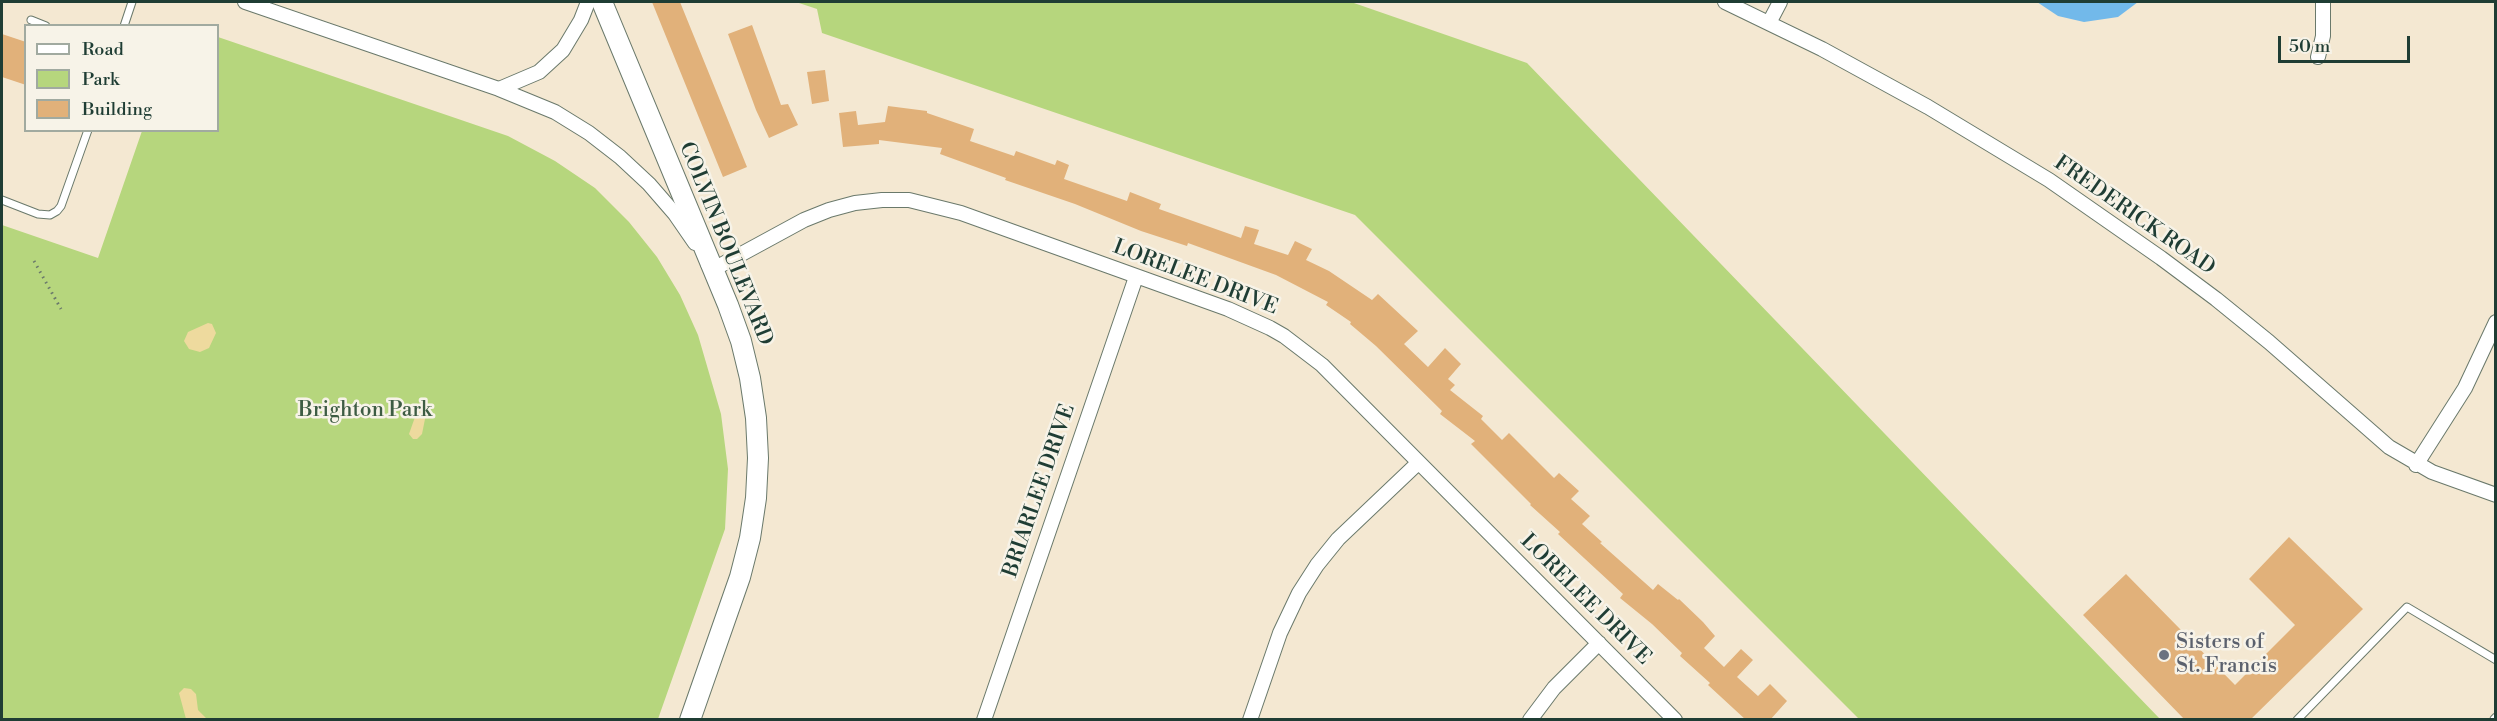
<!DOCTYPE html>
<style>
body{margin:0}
#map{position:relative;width:2497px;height:721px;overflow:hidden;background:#f4e8d2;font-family:"Libre Bodoni",serif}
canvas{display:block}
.frame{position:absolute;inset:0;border:3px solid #1f3d34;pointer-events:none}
.legend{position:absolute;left:24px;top:24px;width:195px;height:108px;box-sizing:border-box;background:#f7f3e8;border:2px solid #a1aaa0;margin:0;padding:8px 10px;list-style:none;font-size:18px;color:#1f3d34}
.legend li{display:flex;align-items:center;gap:12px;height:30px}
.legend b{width:30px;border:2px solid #a1aaa0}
.scale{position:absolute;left:2278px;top:36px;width:132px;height:27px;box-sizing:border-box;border:3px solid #1f3d34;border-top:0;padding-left:8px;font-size:18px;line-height:21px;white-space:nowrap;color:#1f3d34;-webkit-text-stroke:4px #f7f3e8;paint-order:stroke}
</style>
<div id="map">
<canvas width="2497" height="721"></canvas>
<div class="frame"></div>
<ul class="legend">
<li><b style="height:8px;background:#fff"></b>Road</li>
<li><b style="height:16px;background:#b6d67d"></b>Park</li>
<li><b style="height:16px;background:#e1b17a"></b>Building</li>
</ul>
<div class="scale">50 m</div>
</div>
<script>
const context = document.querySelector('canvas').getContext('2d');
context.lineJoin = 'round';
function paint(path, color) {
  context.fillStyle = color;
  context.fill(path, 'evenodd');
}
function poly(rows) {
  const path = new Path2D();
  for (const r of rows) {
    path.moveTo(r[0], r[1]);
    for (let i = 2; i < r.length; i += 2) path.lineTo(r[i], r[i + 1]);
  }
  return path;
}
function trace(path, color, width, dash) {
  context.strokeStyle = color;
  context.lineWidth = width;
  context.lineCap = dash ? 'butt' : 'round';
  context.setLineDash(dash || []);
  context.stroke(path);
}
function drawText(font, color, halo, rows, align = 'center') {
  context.font = font + ' "Libre Bodoni",serif';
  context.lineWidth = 5;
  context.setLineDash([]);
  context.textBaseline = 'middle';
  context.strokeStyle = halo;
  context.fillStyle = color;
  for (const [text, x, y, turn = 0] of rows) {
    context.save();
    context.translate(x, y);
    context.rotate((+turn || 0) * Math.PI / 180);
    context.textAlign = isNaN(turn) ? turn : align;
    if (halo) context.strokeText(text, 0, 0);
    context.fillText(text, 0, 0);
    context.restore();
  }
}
paint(poly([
 [796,2,1351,2,1527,63,2160,719,1859,719,1355,215,822,33,817,9],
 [218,37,508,136,555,161,595,188,629,222,657,257,680,295,698,335,721,414,728,469,725,529,658,719,2,720,2,225,98,258,142,131,218,130]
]), '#b6d67d');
paint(poly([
 [208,323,212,324,216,333,209,348,200,352,189,349,184,341,188,332],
 [420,403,424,406,426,414,422,434,417,439,413,439,409,434],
 [184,688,191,689,196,694,198,710,207,719,186,719,179,693]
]), '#eeda9e');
paint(poly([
 [2037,2,2138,2,2118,17,2084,22,2058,16]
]), '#72b9ea');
paint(poly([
 [652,2,680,2,747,167,723,177],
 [752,25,781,105,788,104,798,125,769,138,756,110,728,34],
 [2,34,26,42,26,85,2,77],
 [825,70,829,101,812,104,807,72],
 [888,106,927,111,927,113,974,129,970,141,1014,156,1016,151,1055,165,1057,160,1069,165,1064,179,1127,201,1130,192,1161,204,1159,209,1241,238,1245,226,1259,230,1254,244,1288,255,1295,241,1312,249,1306,260,1329,271,1372,300,1378,294,1418,331,1404,344,1428,367,1445,348,1461,364,1448,379,1455,385,1450,390,1483,416,1481,419,1502,440,1509,433,1554,478,1559,473,1579,491,1571,499,1590,516,1582,524,1602,542,1600,543,1653,590,1658,584,1678,600,1679,599,1703,622,1715,636,1704,648,1724,667,1741,649,1753,660,1737,677,1758,696,1770,684,1787,701,1770,720,1746,720,1708,685,1710,683,1680,656,1682,653,1652,624,1620,598,1623,594,1558,534,1560,532,1530,505,1531,504,1471,444,1475,441,1440,414,1442,411,1376,346,1350,324,1351,322,1326,305,1328,302,1276,275,1188,243,1187,246,1141,231,1075,204,1005,180,1006,178,940,154,942,148,879,140,879,144,843,147,839,113,856,111,858,125,885,122],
 [2289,537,2363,609,2250,720,2185,720,2083,615,2126,574,2235,685,2295,625,2249,579]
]), '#e1b17a');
const lane = poly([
 [31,20,46,26],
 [124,26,132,2],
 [2,200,38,214,50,215,57,211,61,206,88,130],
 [2494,719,2496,717],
 [2297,720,2407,607,2496,660]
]);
const street = poly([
 [245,2,499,89,555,112,589,133,620,157,649,184,675,214,695,243],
 [1725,2,1822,49,1928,107,2049,180,2161,258,2216,299,2269,342,2389,447,2432,472,2496,495],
 [1769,23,1780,2],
 [2318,57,2323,36,2323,2],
 [499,89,539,72,563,50,581,20,588,2],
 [708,264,712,270,804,220,829,210,855,203,882,200,909,200,961,213,1228,309,1270,328,1284,336,1322,365,1675,720],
 [2416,465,2465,388,2496,322],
 [984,720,1136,277],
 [1250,720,1280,633,1299,593,1317,565,1338,539,1418,463],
 [1530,720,1554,688,1599,643]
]);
const secondary = poly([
 [602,2,728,305,741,341,750,378,756,418,758,458,756,498,750,538,740,577,690,720]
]);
trace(lane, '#6a796b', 9);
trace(street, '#6a796b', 16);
trace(secondary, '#6a796b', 22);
trace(poly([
 [34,261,61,309]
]), '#6a796b', 3, [1.5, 4.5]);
trace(lane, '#fff', 7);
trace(street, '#fff', 14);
trace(secondary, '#fff', 20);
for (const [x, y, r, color] of [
 [2164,655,6,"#6b7280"]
]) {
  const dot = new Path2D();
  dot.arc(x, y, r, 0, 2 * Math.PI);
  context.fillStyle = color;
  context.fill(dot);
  trace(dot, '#f7f3e8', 2);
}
drawText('21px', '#1f3d34', '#f7f3e8', [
 ["FREDERICK ROAD",2134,216,35],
 ["COLVIN BOULEVARD",725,244,68],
 ["LORELEE DRIVE",1195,278,21],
 ["BRIARLEE DRIVE",1040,491,-71],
 ["LORELEE DRIVE",1585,600,45]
]);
drawText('21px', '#3d5c43', '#f7f3e8', [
 ["Brighton Park",365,411]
]);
drawText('21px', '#5b616d', '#f7f3e8', [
 ["Sisters of",2176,643],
 ["St. Francis",2176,667]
], 'left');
</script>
